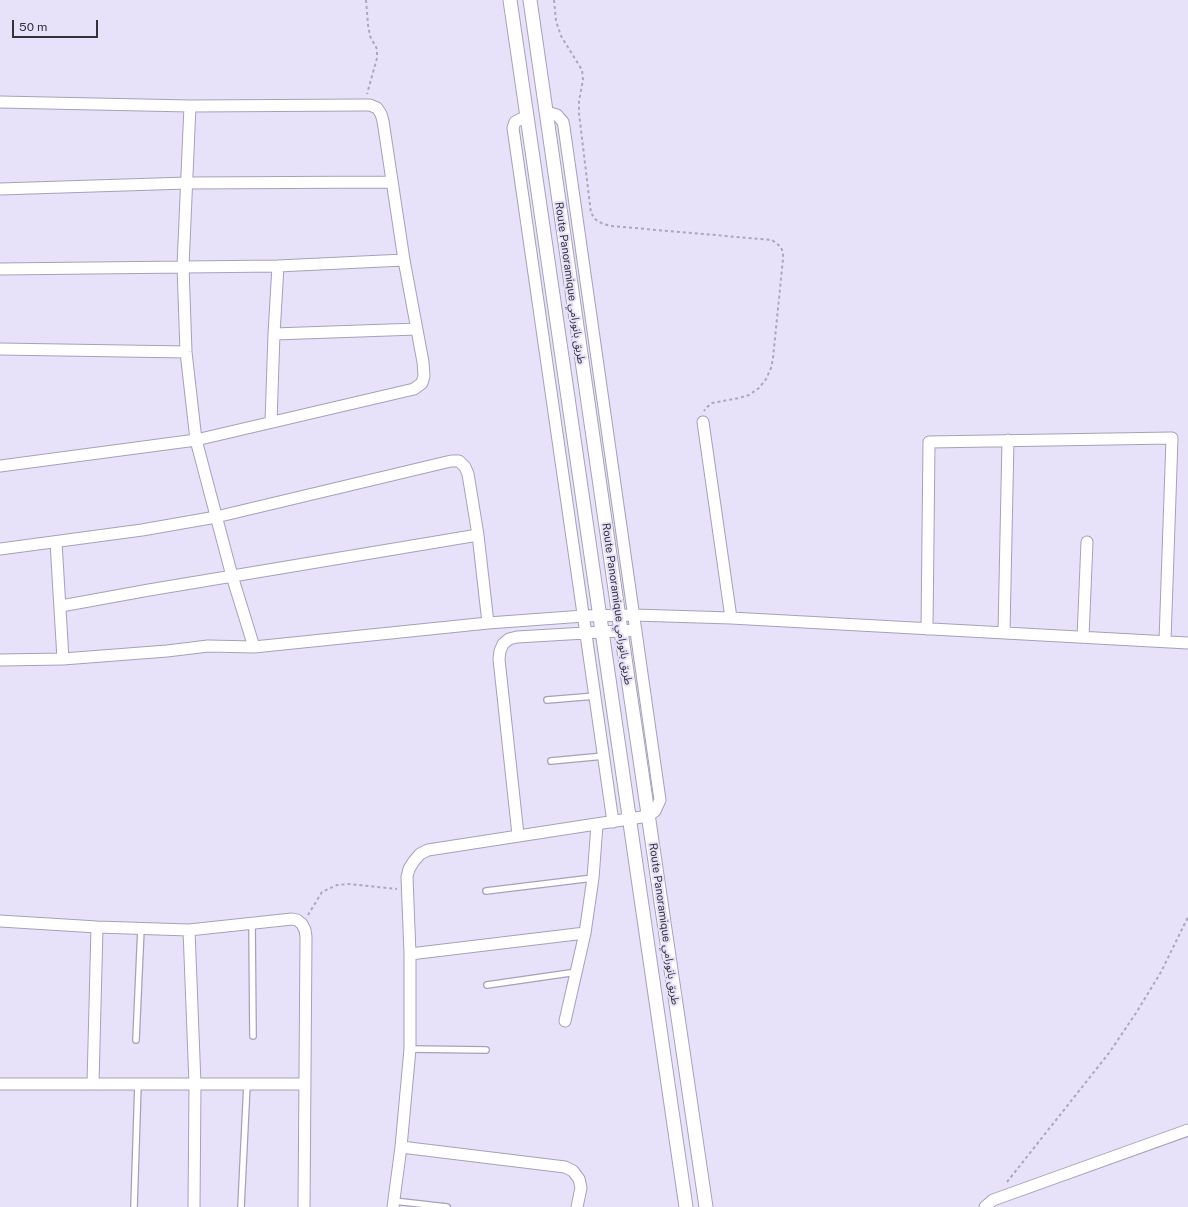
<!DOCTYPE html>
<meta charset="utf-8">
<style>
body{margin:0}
#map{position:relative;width:1188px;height:1207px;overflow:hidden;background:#e7e1f9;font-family:"Public Sans",sans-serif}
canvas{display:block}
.scale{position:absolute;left:12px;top:20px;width:86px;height:18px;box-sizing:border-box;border:2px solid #34313a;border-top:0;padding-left:5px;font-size:12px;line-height:14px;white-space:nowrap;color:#34313a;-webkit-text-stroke:3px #e7e1f9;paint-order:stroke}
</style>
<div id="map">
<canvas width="1188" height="1207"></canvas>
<div class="scale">50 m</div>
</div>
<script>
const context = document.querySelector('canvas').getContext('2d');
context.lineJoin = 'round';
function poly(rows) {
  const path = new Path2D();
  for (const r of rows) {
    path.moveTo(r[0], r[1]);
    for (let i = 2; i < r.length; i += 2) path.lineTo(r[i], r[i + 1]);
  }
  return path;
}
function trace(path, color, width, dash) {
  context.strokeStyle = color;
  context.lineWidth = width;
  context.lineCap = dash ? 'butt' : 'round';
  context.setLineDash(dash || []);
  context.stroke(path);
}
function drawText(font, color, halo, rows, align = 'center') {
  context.font = font + ' "Public Sans","Noto Sans Arabic",sans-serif';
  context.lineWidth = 4;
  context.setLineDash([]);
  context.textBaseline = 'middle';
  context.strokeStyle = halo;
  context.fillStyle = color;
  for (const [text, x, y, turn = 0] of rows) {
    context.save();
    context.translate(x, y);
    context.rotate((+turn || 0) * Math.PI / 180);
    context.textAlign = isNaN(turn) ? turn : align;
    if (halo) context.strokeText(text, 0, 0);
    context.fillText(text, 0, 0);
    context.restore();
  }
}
const service = poly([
 [547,700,595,696],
 [551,761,604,756],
 [486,891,593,878],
 [252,924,253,1036],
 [487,985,577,972],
 [136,1040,141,928],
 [410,1049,486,1050],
 [394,1201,447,1207],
 [134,1207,138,1084],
 [241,1207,247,1084]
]);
const minor = poly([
 [0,102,190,106,364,105,370,105,377,108,381,114,383,121,404,260,423,362,424,376,422,383,414,389,196,440,0,466],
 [190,106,183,266,186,352,196,440,232,576,254,647],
 [527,116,515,122,513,128,613,822],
 [0,189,187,183,392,182],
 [0,269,278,266,404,260],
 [274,334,417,329],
 [0,349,186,352],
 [271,422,274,334,278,266],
 [703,422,731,618],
 [56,542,63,659],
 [0,549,142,530,216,517,451,461,459,461,465,467,468,474,478,535,488,623],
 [61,606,149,590,478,535],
 [927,629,929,442,1172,438,1165,641],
 [1004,632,1008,440],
 [1083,637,1087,542],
 [0,660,63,659,167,651,208,646,254,647,488,623,584,616,634,615,731,618,1188,643],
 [518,835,499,659,500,651,503,644,509,639,517,637,636,630],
 [0,921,97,927,189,930,292,919,297,920,302,924,305,930,306,937,304,1207],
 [189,930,195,1084,194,1207],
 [410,954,585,933],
 [565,1021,585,933,593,878,597,825],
 [0,1084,304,1084],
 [93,1084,97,927],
 [401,1147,565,1167,573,1171,579,1179,581,1188,577,1207],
 [393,1207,401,1147,410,1049,410,954,407,877,409,869,414,861,420,854,428,850,648,816,655,811,660,800,564,127,563,122,557,115,546,112],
 [985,1207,993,1200,1188,1130]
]);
const tertiary = poly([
 [510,0,686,1207],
 [530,0,621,631,706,1207]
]);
trace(service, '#a7a1b8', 8);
trace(minor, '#a7a1b8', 13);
trace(tertiary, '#a7a1b8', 15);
trace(poly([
 [366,0,368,25,370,36,377,49,377,58,367,94],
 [554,0,556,21,561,36,582,70,583,80,579,101,579,113,590,205,591,213,596,220,603,224,611,226,772,240,781,247,783,253,783,259,773,358,771,368,766,379,759,388,749,395,739,398,712,403,706,408,704,411],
 [308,915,322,892,337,885,349,884,397,889],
 [1007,1182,1109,1053,1136,1013,1161,972,1188,917]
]), '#aca7ba', 2, [3, 3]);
trace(service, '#fff', 5.5);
trace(minor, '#fff', 11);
trace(tertiary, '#fff', 13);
drawText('11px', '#34313a', '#e7e1f9', [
 ["Route Panoramique طريق بانورامي",570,283,82],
 ["Route Panoramique طريق بانورامي",617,604,82],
 ["Route Panoramique طريق بانورامي",664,924,82]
]);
</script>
